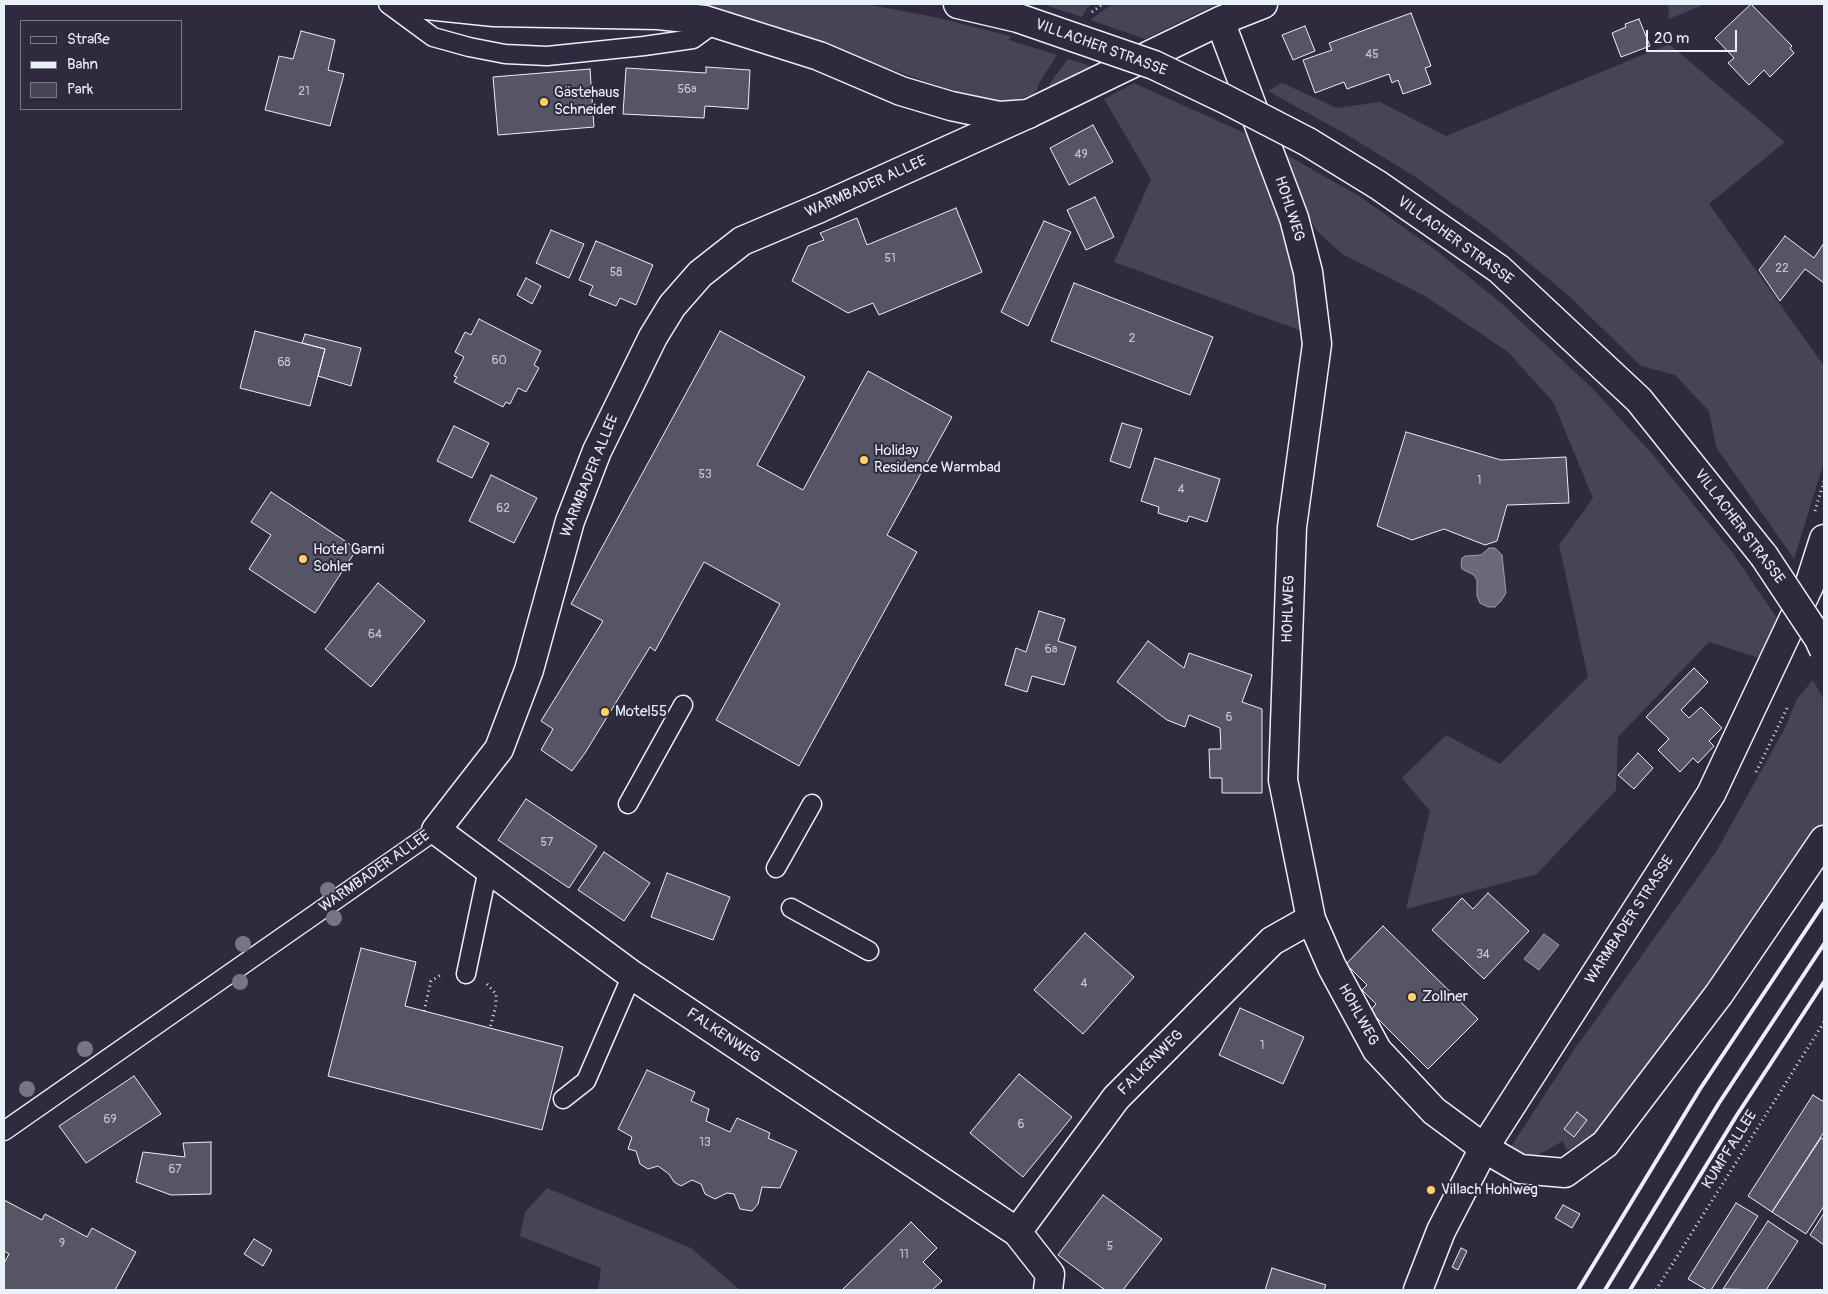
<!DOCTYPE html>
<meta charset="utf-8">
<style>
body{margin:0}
#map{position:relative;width:1828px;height:1294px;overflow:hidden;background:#2f2a3d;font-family:Pangolin,sans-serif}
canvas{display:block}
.frame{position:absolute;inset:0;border:5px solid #e8f1f8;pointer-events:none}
.legend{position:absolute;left:20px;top:20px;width:162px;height:90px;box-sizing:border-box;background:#2f2a3d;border:1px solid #797a88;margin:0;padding:6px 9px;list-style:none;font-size:15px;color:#e8f1f8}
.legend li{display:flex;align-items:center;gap:10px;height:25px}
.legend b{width:25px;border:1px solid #797a88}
.scale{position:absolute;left:1646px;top:30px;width:91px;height:22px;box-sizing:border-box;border:2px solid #e8f1f8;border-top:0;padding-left:6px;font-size:15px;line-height:18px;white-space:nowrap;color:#e8f1f8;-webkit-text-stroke:4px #2f2a3d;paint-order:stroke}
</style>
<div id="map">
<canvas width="1828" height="1294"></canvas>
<div class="frame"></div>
<ul class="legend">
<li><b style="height:6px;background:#2f2a3d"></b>Straße</li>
<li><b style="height:6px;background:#e8f1f8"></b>Bahn</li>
<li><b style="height:14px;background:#464455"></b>Park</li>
</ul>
<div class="scale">20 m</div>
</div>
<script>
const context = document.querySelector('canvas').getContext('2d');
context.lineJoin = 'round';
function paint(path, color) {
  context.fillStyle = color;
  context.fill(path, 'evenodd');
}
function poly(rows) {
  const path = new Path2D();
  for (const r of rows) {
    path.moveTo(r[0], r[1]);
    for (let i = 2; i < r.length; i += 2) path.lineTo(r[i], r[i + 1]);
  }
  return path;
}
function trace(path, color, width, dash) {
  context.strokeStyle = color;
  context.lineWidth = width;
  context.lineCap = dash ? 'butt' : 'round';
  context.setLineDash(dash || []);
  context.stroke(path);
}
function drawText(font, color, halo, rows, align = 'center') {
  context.font = font + ' Pangolin,sans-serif';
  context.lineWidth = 4;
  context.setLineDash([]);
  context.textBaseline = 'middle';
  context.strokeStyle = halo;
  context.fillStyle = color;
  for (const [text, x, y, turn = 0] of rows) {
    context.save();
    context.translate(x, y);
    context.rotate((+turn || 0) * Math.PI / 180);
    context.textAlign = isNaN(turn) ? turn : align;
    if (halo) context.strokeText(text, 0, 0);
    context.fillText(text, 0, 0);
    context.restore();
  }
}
paint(poly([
 [672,4,866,4,939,18,1010,36,1009,40,1057,55,1039,83,1037,90,1032,95,1011,101,998,102,962,93,927,82,747,17],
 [1042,4,1093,4,1087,8,1082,17],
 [1112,4,1217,4,1145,39,1090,20],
 [1668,4,1705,4,1669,19],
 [1669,44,1785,142,1709,204,1824,366,1824,462,1794,559,1716,447,1709,411,1675,375,1641,366,1568,295,1489,230,1414,176,1342,132,1268,91,1282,83,1337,108,1380,102,1446,136],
 [1068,59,1091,66,1051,87,1049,84],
 [1134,83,1258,139,1296,274,1307,333,1114,262,1151,179,1104,99],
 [1287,155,1359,196,1433,248,1500,302,1594,390,1654,456,1732,552,1777,618,1759,658,1709,642,1618,737,1616,790,1537,874,1406,909,1430,811,1402,778,1446,735,1500,764,1588,677,1559,545,1593,498,1553,402,1508,352,1425,296,1342,254,1317,231,1298,198],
 [1813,680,1824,700,1824,828,1599,1131,1567,1151,1563,1141,1538,1155,1540,1162,1532,1162,1510,1149,1512,1145,1576,1047,1716,852,1785,728,1797,699],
 [547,1188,691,1248,740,1290,598,1290,601,1268,520,1236,525,1212]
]), '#464455');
const water = poly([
 [1489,548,1495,548,1502,555,1506,593,1501,601,1495,607,1488,607,1480,603,1477,596,1477,580,1474,575,1462,569,1461,564,1462,558,1465,556,1481,555,1489,548],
 [1544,934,1559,945,1539,970,1524,959,1544,934]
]);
paint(water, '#696978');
trace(water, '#9c9fab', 1);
const building = poly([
 [1751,4,1792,46,1790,48,1794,53,1770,77,1764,70,1749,85,1728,63,1734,58,1715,38,1751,4],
 [1411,13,1431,66,1425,68,1431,84,1403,94,1398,80,1392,83,1389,74,1347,89,1344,82,1315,93,1303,60,1332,50,1329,43,1411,13],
 [1639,19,1650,46,1621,57,1612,33,1626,27,1625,24,1639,19],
 [1305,26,1315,51,1293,60,1282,35,1305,26],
 [301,31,335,40,328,70,344,74,330,126,265,110,279,56,293,59,301,31],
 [706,67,750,70,748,109,705,106,704,118,623,114,626,68,706,73,706,67],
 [590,69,594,127,498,135,493,77,590,69],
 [1093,125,1113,162,1069,185,1050,148,1093,125],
 [1095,197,1114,237,1086,250,1067,210,1095,197],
 [956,208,982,272,879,315,873,303,848,313,792,281,808,246,824,240,820,233,857,218,867,245,956,208],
 [1044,221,1071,232,1028,326,1001,312,1044,221],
 [551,230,584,244,569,278,536,263,551,230],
 [1785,236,1814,258,1824,243,1824,283,1805,269,1780,301,1759,270,1785,236],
 [596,241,653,265,636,305,620,298,616,306,589,295,593,286,579,280,596,241],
 [526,278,541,286,532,304,517,295,526,278],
 [1074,283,1213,337,1190,395,1051,341,1074,283],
 [479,319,541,351,534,365,539,368,526,392,518,388,510,404,506,402,503,407,454,382,457,377,454,376,464,357,455,352,465,332,471,335,479,319],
 [255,331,325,349,310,406,240,388,255,331],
 [720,331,805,377,757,465,803,490,868,371,952,417,887,535,917,552,799,766,716,720,780,604,704,562,655,651,650,647,585,753,572,771,541,750,553,729,541,721,603,621,571,604,720,331],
 [305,334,361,348,351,386,318,376,325,349,302,343,305,334],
 [1122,423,1142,429,1130,468,1110,461,1122,423],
 [454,426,489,443,472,478,437,461,454,426],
 [1406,432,1501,460,1566,457,1569,503,1507,505,1497,541,1485,545,1444,529,1412,540,1377,526,1406,432],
 [1155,458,1220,479,1207,522,1189,516,1187,522,1158,513,1159,507,1141,501,1155,458],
 [491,475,537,498,514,543,469,521,491,475],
 [271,492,357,549,315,613,249,569,271,535,251,522,271,492],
 [378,583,425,621,371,687,325,649,378,583],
 [1039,611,1065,619,1058,641,1076,647,1064,685,1032,676,1027,692,1005,685,1016,648,1026,652,1039,611],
 [1148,641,1184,668,1189,653,1252,675,1242,702,1262,709,1262,793,1222,793,1222,778,1210,778,1209,749,1221,749,1220,728,1189,715,1185,727,1167,720,1117,682,1148,641],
 [1694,668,1708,682,1681,710,1689,718,1701,707,1722,728,1709,741,1714,746,1698,763,1693,758,1680,772,1658,750,1669,739,1646,717,1694,668],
 [1638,753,1653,768,1634,789,1618,775,1638,753],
 [526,799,597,846,569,888,498,840,526,799],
 [604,852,650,883,624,921,578,890,604,852],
 [667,873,730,897,713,940,651,917,667,873],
 [1488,893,1529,931,1484,979,1432,930,1462,898,1473,909,1488,893],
 [1383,926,1478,1019,1428,1069,1370,1011,1376,1004,1362,990,1367,985,1346,964,1383,926],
 [1085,933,1134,977,1083,1034,1034,990,1085,933],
 [361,948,416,962,405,1006,563,1047,542,1130,328,1076,361,948],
 [1240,1008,1304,1037,1283,1084,1219,1055,1240,1008],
 [647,1070,695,1092,691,1101,709,1109,706,1121,730,1132,737,1118,770,1133,768,1138,797,1151,780,1188,762,1187,758,1204,752,1211,740,1209,734,1194,727,1193,715,1199,705,1194,701,1184,692,1180,681,1186,674,1182,669,1174,658,1166,648,1169,640,1164,636,1151,628,1149,632,1137,618,1129,647,1070],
 [1019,1074,1072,1117,1023,1177,970,1133,1019,1074],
 [134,1076,161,1114,86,1163,59,1126,134,1076],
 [1813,1095,1824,1102,1824,1132,1772,1212,1748,1196,1813,1095],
 [1577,1112,1587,1120,1574,1137,1564,1129,1577,1112],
 [1821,1138,1824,1140,1824,1206,1806,1234,1772,1212,1821,1138],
 [211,1142,211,1194,171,1195,136,1182,143,1152,185,1157,183,1143,211,1142],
 [1103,1195,1162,1239,1123,1290,1105,1290,1058,1255,1103,1195],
 [4,1200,42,1220,45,1214,87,1237,92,1228,136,1252,115,1290,4,1290,4,1263,9,1254,4,1251,4,1200],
 [1736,1203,1758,1216,1711,1290,1707,1290,1688,1279,1736,1203],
 [1563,1205,1580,1214,1572,1228,1555,1218,1563,1205],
 [1824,1213,1824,1245,1810,1235,1824,1213],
 [1768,1221,1798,1241,1766,1290,1723,1289,1768,1221],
 [911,1222,937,1248,923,1262,942,1281,932,1290,842,1290,911,1222],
 [254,1239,272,1250,263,1266,244,1254,254,1239],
 [1461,1248,1467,1251,1458,1270,1452,1267,1461,1248],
 [1272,1268,1326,1285,1324,1290,1265,1290,1272,1268]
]);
paint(building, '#575565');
trace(building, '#e8f1f8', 1);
const lane = poly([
 [388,4,433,37,469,47,505,54,547,56,644,46,693,39,715,23],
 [628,804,683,705],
 [776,868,812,804],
 [791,908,869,951],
 [466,974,488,869],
 [563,1099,586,1081,632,975],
 [4,1131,436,830]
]);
const street = poly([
 [1220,21,1294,218,1308,272,1317,344,1292,527,1283,780,1311,919,1332,967,1377,1050,1434,1111,1484,1148,1520,1169,1565,1173,1605,1144,1719,994,1824,840],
 [1017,1232,1116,1098,1272,941,1311,919],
 [1048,1290,1050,1274,1017,1232,632,975,436,830,499,749,529,670,570,521,597,451,653,337,672,306,700,274,742,241,820,208,1028,114,1220,21,1263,4]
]);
const secondary = poly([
 [1418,1290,1441,1231,1484,1148,1711,794,1809,586,1824,539]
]);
const primary = poly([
 [417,4,494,12,658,15,705,20,819,56,901,91,951,106,999,116,1028,114],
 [958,4,1018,18],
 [1308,142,1378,185,1499,269,1639,400,1764,556]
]);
trace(lane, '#e8f1f8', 21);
trace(street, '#e8f1f8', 31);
trace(secondary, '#e8f1f8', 31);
trace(primary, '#e8f1f8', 31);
trace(poly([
 [1092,12,1103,4],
 [1815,511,1824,481],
 [1756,772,1787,708],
 [487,984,496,994,496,1005,490,1028],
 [424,1011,431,981,442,974],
 [1656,1290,1824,1022]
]), '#e8f1f8', 3, [1, 4]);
trace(lane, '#2f2a3d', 18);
trace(street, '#2f2a3d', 28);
trace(secondary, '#2f2a3d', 28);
trace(primary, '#2f2a3d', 28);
trace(poly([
 [1578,1290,1700,1089,1824,903],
 [1605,1290,1719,1103,1824,944],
 [1630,1290,1737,1115,1824,982]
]), '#e8f1f8', 4);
const primaryBridge = poly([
 [1018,18,1154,65,1225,99,1308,142],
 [1764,556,1819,639,1824,650]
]);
trace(primaryBridge, '#e8f1f8', 31, []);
trace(primaryBridge, '#2f2a3d', 28);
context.fillStyle = '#757684';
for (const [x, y] of [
 [328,890],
 [334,918],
 [243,944],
 [240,982],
 [85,1049],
 [27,1089]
]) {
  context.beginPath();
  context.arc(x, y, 8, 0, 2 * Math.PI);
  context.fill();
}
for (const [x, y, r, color] of [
 [544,102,5,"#ffd166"],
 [864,460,5,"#ffd166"],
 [303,559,5,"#ffd166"],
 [605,712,5,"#ffd166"],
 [1412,997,5,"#ffd166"],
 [1431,1190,5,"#ffd166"]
]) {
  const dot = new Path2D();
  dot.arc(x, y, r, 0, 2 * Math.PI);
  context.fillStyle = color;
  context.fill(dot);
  trace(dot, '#2f2a3d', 2);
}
drawText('12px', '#c4cad3', null, [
 ["45",1372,55],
 ["56a",687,90],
 ["21",304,92],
 ["49",1081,155],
 ["51",890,259],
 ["22",1782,269],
 ["58",616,273],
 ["2",1132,339],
 ["60",499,361],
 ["68",284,363],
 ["53",705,475],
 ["1",1479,481],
 ["4",1181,490],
 ["62",503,509],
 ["64",375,635],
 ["6a",1051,650],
 ["6",1229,718],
 ["57",547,843],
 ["34",1483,955],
 ["4",1084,984],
 ["1",1262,1046],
 ["69",110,1120],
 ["6",1021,1125],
 ["13",705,1143],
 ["67",175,1170],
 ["9",62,1244],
 ["5",1110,1247],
 ["11",904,1255]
]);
drawText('15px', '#e8f1f8', '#2f2a3d', [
 ["VILLACHER STRASSE",1101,48,20],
 ["WARMBADER ALLEE",866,187,-24],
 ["HOHLWEG",1289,209,72],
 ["VILLACHER STRASSE",1455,241,36],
 ["WARMBADER ALLEE",590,476,-68],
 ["VILLACHER STRASSE",1739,527,53],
 ["HOHLWEG",1289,609,-88],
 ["WARMBADER ALLEE",375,872,-35],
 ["WARMBADER STRASSE",1630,920,-57],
 ["HOHLWEG",1358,1015,61],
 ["FALKENWEG",723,1036,34],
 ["FALKENWEG",1151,1063,-45],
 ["KUMPFALLEE",1730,1150,-58]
]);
drawText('15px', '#e8f1f8', '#2f2a3d', [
 ["Gästehaus",554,93],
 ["Schneider",554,110],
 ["Holiday",874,451],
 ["Residence Warmbad",874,468],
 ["Hotel Garni",313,550],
 ["Sohler",313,567],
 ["Motel55",615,712],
 ["Zollner",1422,997],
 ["Villach Hohlweg",1441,1190]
], 'left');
</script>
